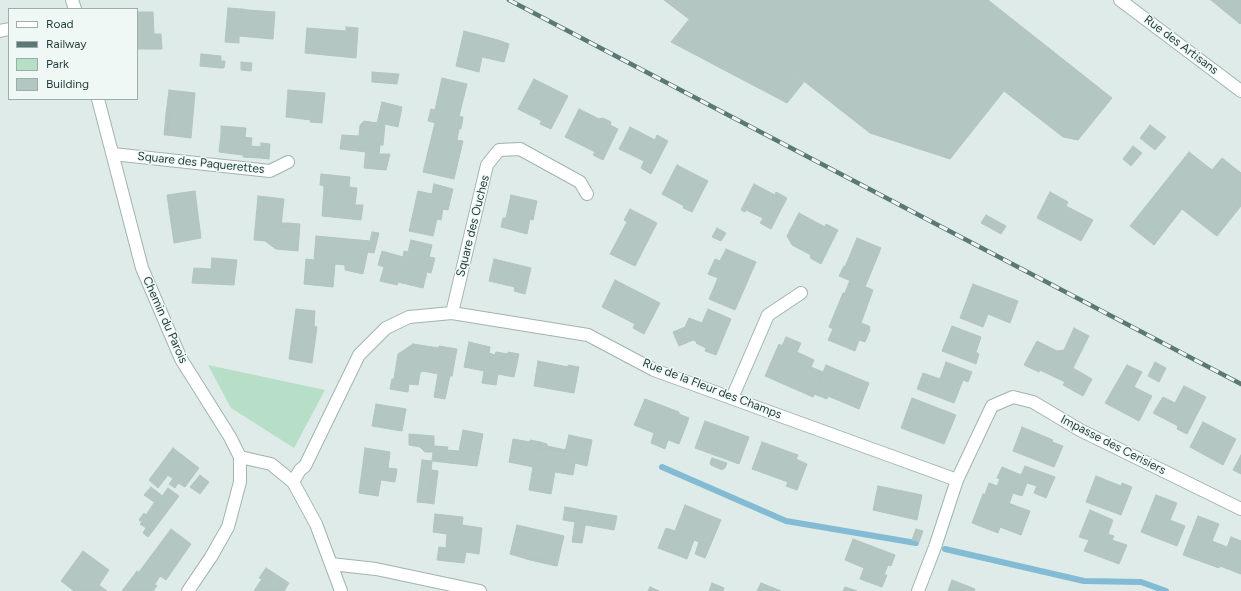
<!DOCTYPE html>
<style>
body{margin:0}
#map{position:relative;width:1241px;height:591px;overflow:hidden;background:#dfebe8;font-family:Figtree,sans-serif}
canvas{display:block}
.legend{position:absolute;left:8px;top:8px;width:130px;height:92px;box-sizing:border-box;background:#f0f8f5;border:1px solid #9cadaa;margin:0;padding:5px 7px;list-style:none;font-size:12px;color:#1f3c39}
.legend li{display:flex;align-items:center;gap:8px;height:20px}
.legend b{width:20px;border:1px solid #9cadaa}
</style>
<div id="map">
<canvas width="1241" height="591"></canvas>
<ul class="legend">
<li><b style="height:5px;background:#fff"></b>Road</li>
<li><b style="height:5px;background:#5a7874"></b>Railway</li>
<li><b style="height:11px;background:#b7dec7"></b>Park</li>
<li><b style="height:11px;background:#b4c6c1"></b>Building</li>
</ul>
</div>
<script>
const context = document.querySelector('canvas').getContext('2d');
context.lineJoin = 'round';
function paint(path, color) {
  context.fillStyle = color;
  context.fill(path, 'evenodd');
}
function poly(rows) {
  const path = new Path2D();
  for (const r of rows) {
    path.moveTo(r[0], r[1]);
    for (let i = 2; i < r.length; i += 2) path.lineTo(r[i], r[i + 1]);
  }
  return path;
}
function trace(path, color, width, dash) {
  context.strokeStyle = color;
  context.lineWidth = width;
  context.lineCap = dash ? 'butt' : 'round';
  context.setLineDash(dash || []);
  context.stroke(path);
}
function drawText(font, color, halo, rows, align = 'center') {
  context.font = font + ' Figtree,sans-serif';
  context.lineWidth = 3;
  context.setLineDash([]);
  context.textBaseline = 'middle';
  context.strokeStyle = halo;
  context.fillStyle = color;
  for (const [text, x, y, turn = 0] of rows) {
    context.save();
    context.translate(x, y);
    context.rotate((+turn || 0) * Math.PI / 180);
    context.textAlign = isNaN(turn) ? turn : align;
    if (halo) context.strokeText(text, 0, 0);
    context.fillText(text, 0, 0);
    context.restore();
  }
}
paint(poly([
 [208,365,325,390,294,448,231,408]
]), '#b7dec7');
trace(poly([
 [662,467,786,521,916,543],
 [945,549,1084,581,1141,582,1166,591]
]), '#84bbd4', 6);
const building = poly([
 [664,0,988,0,1112,98,1078,140,1063,137,1004,91,950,159,870,133,703,2,689,19,664,0],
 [1211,0,1241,0,1241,23,1240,24,1211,0],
 [703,2,804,82,787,103,671,42,703,2],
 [228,8,242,9,241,12,248,12,248,10,275,12,273,39,239,36,239,43,225,42,228,8],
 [242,9,248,10,248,12,241,12,242,9],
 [137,12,153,12,154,34,161,34,162,49,137,49,137,12],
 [346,27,358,28,356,58,305,53,307,28,346,31,346,27],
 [464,31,498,40,509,44,504,62,482,57,479,72,456,66,464,31],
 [201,54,221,56,220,68,200,66,201,54],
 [220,61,225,61,224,68,220,68,220,61],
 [241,62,252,63,251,71,241,70,241,62],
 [372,72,399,74,397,84,372,82,372,72],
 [442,78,467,84,459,116,463,117,461,129,428,121,431,109,435,110,442,78],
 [534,79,568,96,551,129,540,124,543,118,531,112,530,115,518,109,534,79],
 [169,90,195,93,191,138,167,135,170,114,166,114,169,90],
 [288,90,325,93,322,123,310,122,311,120,286,117,288,90],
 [382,102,402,107,398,127,385,124,383,145,380,145,379,154,390,154,386,170,364,168,366,149,358,148,358,151,340,149,342,135,359,136,360,125,364,121,377,123,382,102],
 [579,109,599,119,603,118,611,122,610,125,618,129,603,160,593,155,595,152,565,137,579,109],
 [531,112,543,118,542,121,530,115,531,112],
 [166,114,170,114,167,135,164,135,166,114],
 [435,123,459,129,457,140,463,141,454,179,423,172,435,123],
 [1150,125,1166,137,1155,150,1140,138,1150,125],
 [221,126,246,128,245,137,221,135,221,126],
 [630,127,655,140,657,135,668,141,651,174,641,168,644,161,619,149,630,127],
 [221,135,252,138,251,146,261,147,260,158,243,157,243,155,219,152,221,135],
 [261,143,270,144,269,159,260,158,261,143],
 [1133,146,1142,153,1131,166,1123,159,1133,146],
 [358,148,366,149,366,152,358,151,358,148],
 [1189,152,1212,170,1222,158,1241,173,1241,200,1214,234,1182,209,1154,245,1130,226,1189,152],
 [677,165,708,181,692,212,683,208,684,206,662,194,677,165],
 [321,174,350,177,349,187,357,188,355,205,363,205,361,220,322,216,323,201,326,201,328,186,320,185,321,174],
 [434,184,453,189,448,210,443,209,441,220,437,219,433,236,409,231,418,191,432,194,434,184],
 [754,184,775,195,776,192,787,198,771,229,760,223,763,218,746,210,745,212,741,210,754,184],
 [324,186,328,186,326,201,323,201,324,186],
 [195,191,201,238,174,243,167,195,195,191],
 [1050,192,1068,202,1066,206,1093,220,1081,241,1037,218,1050,192],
 [511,195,537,201,533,220,530,219,527,234,501,227,503,218,506,218,511,195],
 [258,196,284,199,281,226,288,227,288,223,300,224,298,251,276,249,265,241,254,240,258,196],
 [1241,200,1241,206,1217,236,1214,234,1241,200],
 [630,209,657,223,635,266,610,254,627,222,624,220,630,209],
 [799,213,825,227,826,224,838,230,821,264,810,258,811,255,792,245,787,236,799,213],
 [986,215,1006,226,1001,234,981,223,986,215],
 [281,223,288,223,288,227,281,226,281,223],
 [717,228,726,233,721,241,712,237,717,228],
 [372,232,379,233,374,253,368,252,372,232],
 [316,236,370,241,363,274,345,270,345,265,335,264,333,287,304,284,306,259,314,260,316,236],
 [857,238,881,248,865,287,839,276,844,266,845,267,857,238],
 [411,240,432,245,429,257,435,258,431,273,427,272,423,288,398,282,397,285,380,281,384,267,378,265,382,251,403,257,404,251,408,252,411,240],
 [726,249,756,262,735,310,709,299,718,278,708,274,715,259,720,261,726,249],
 [212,258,237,260,234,285,192,283,194,268,211,269,212,258],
 [494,259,531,268,525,294,514,291,515,287,489,281,494,259],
 [615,280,660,303,644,334,633,328,635,324,602,307,615,280],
 [850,280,873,290,861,323,869,326,870,330,865,342,859,340,855,351,828,340,833,329,829,327,843,293,845,293,850,280],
 [973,284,1018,301,1010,323,988,314,983,327,960,318,973,284],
 [296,309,315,311,314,326,317,327,312,363,289,359,296,309],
 [708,309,731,319,716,355,705,351,706,348,696,343,697,342,693,340,679,346,673,332,685,327,689,318,702,323,708,309],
 [952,326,981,337,976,352,979,354,976,364,942,351,952,326],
 [1074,328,1089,336,1073,368,1092,379,1083,396,1063,385,1065,382,1040,370,1039,372,1024,365,1037,341,1057,351,1064,350,1074,328],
 [786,337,801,343,797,352,814,360,811,367,823,372,813,397,765,376,779,344,782,346,786,337],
 [469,342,490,347,489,353,495,355,496,352,508,354,508,352,519,354,514,377,498,374,496,385,482,383,484,371,464,367,469,342],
 [413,344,439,348,439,346,457,349,452,376,450,376,445,399,434,397,438,374,423,371,420,373,418,385,409,384,408,392,390,389,392,379,394,379,398,354,413,344],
 [538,361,568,367,568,365,579,367,574,393,534,386,538,361],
 [946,362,972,372,968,382,963,380,954,403,917,389,923,373,940,379,946,362],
 [1155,362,1166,368,1159,382,1148,376,1155,362],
 [826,365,869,383,859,409,828,396,827,399,814,394,826,365],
 [1127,365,1142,372,1134,387,1152,396,1139,421,1105,403,1127,365],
 [1184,386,1206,397,1187,434,1177,429,1178,426,1153,413,1163,397,1175,403,1184,386],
 [912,398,956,415,944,444,901,428,912,398],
 [645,399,679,412,679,414,689,418,679,444,668,440,665,449,651,443,654,433,634,425,645,399],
 [376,404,406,409,402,431,372,426,376,404],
 [705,421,749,437,739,464,695,448,705,421],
 [1203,422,1236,439,1223,465,1190,447,1203,422],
 [1022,427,1053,440,1052,442,1063,446,1054,467,1013,451,1022,427],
 [463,430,483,434,477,466,432,461,433,452,425,452,420,447,409,445,409,434,434,436,434,446,448,447,447,450,459,451,463,430],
 [569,435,592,440,587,466,575,463,573,475,555,472,551,494,529,490,533,467,509,462,513,439,530,442,530,440,540,442,539,449,545,450,546,448,565,452,569,435],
 [540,442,547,444,547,446,566,450,565,452,546,448,545,450,539,449,540,442],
 [762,442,798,455,796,459,807,464,797,490,786,486,788,482,752,469,762,442],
 [173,448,199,468,185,487,178,483,175,488,169,484,173,479,168,475,158,488,149,480,173,448],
 [365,448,390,452,388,468,397,469,395,482,381,480,378,496,359,493,365,448],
 [1241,455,1241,474,1233,470,1241,455],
 [712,458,727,463,725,468,722,470,711,465,710,463,712,458],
 [422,460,432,461,428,503,417,502,422,460],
 [1025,466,1055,477,1046,498,1034,493,1037,486,1027,483,1022,496,1013,493,1009,504,985,494,989,483,997,486,1000,479,997,478,1002,467,1021,475,1025,466],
 [432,470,438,471,436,487,430,486,432,470],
 [200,475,209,482,200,494,190,487,200,475],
 [1096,476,1121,486,1122,483,1132,487,1121,515,1086,502,1096,476],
 [430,486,436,487,434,504,428,503,430,486],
 [878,486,922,495,917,520,873,510,878,486],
 [151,487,160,494,154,502,144,495,151,487],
 [168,488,179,496,152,532,140,524,142,522,139,520,144,513,146,515,160,494,162,496,168,488],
 [983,494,1030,511,1021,535,1000,527,998,533,972,523,983,494],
 [1156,495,1177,503,1170,520,1185,526,1177,546,1141,532,1156,495],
 [685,505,721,520,705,558,695,554,699,542,694,540,687,559,658,548,666,528,675,531,685,505],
 [565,507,588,511,582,543,572,542,575,522,563,520,565,507],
 [1090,510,1113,520,1108,534,1114,536,1112,540,1127,545,1119,564,1084,551,1089,540,1079,537,1090,510],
 [588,511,617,516,614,530,586,525,588,511],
 [435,514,463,517,462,525,482,528,479,554,466,552,464,563,437,560,439,547,446,548,447,534,433,532,435,514],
 [1198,516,1219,524,1212,541,1227,547,1219,568,1183,555,1198,516],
 [517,525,564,536,557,566,543,563,543,560,531,557,530,560,510,554,517,525],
 [146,528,152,532,148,537,143,533,146,528],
 [171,529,191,544,166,580,160,576,155,584,139,572,171,529],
 [916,529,923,531,919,542,912,540,916,529],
 [1231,537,1241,541,1241,574,1220,566,1231,537],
 [853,539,895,555,891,566,888,565,884,575,887,575,882,587,860,579,864,568,845,560,853,539],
 [83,551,109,570,99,585,107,591,74,591,61,581,83,551],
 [531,557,543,560,543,563,530,560,531,557],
 [266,568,289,583,284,591,254,591,262,579,259,578,266,568],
 [137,571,157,586,153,591,122,591,137,571],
 [952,580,975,589,974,591,948,591,952,580],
 [712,583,724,588,723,591,709,591,712,583],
 [761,583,781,591,757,591,761,583],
 [650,587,659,591,648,591,650,587],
 [845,587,857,591,843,591,845,587]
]);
paint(building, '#b4c6c1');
trace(building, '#b1c5c0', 1);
const service = poly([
 [0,31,9,29]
]);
const minor = poly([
 [72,0,75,9],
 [1120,0,1241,91],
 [98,99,142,268,181,359,230,437,240,457,240,482,228,527,211,557,188,591],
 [113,154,270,171,288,162],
 [452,313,487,165,499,150,520,149,580,182,587,194],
 [732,398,768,315,801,293],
 [240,457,271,464,293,482,316,524,341,591],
 [293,482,300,470,305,466,359,355,386,328,409,317,452,313,588,335,654,370,957,480],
 [331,564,376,569,480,591],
 [918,591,935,547,957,480,992,406,1013,397,1033,402,1080,430,1241,509]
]);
trace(service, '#a2b3b0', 14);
trace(minor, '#a2b3b0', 14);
trace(service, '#fff', 12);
trace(minor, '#fff', 12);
const rail = poly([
 [509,0,1241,384]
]);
trace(rail, '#5a7874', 4.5);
trace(rail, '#f0f8f5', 3, [9]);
drawText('12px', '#1f3c39', '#f0f8f5', [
 ["Rue des Artisans",1181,45,37],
 ["Square des Paquerettes",201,163,6],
 ["Square des Ouches",473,226,-76],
 ["Chemin du Parois",165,320,66],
 ["Rue de la Fleur des Champs",712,389,21],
 ["Impasse des Cerisiers",1113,445,27]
]);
</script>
